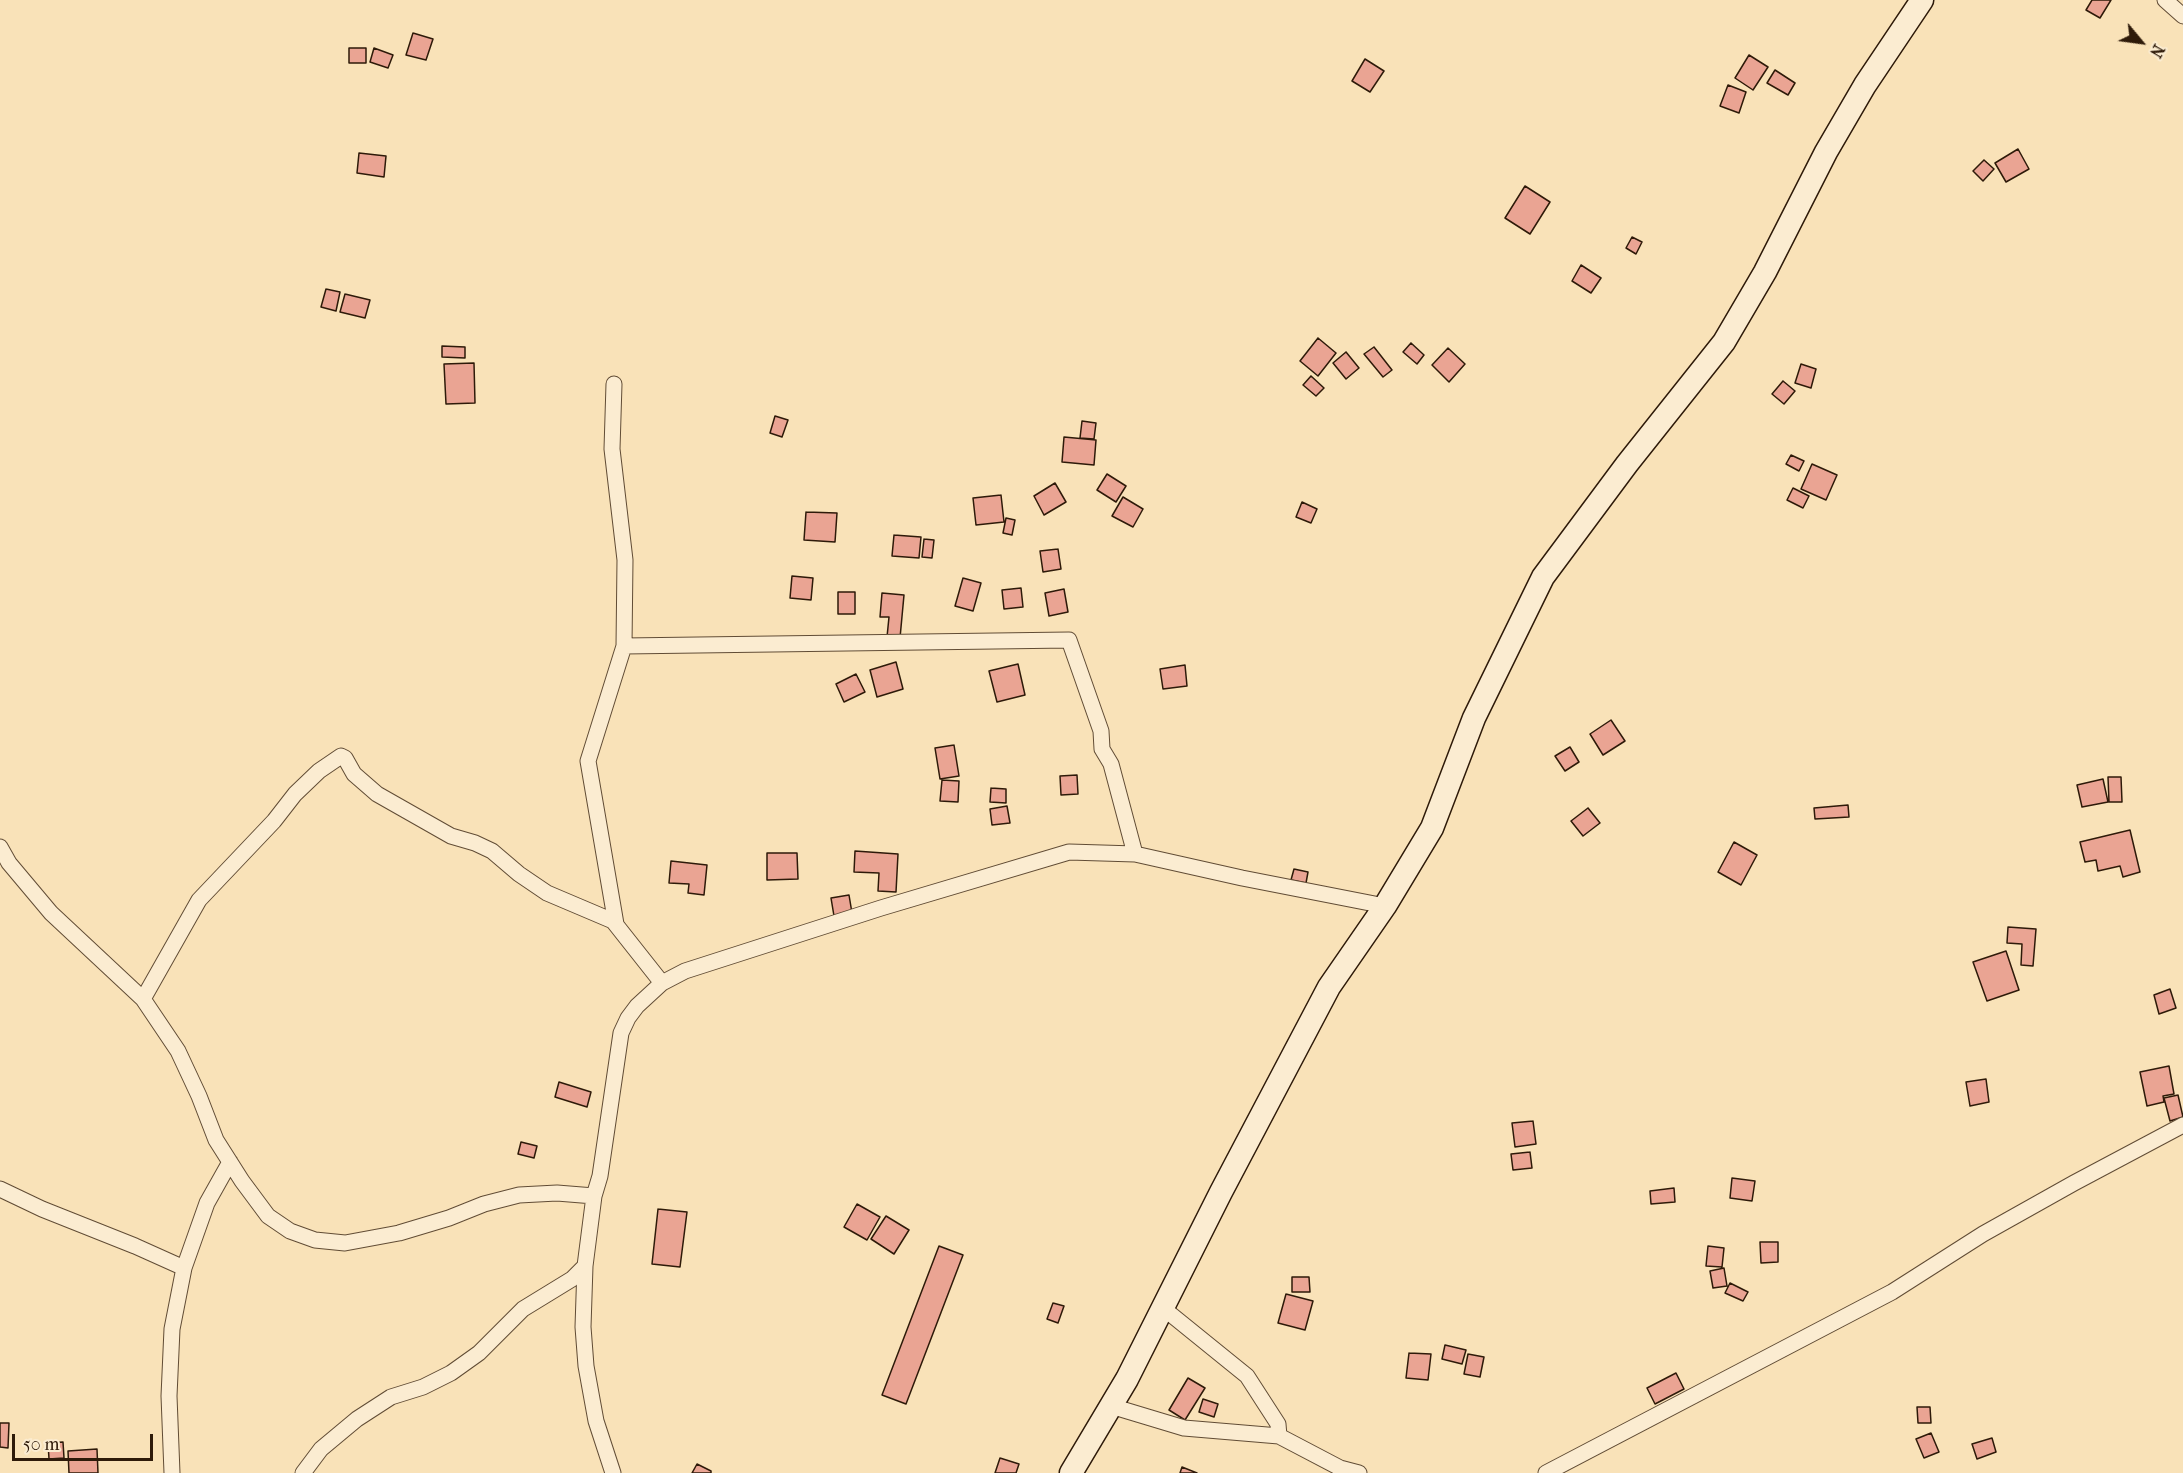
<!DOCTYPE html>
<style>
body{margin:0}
#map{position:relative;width:2183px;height:1473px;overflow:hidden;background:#f9e2b8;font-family:"IM FELL French Canon",serif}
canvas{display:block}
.north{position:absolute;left:2111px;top:12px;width:60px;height:60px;-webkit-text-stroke:4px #fbecd1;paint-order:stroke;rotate:119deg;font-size:16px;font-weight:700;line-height:24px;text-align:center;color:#2e1a09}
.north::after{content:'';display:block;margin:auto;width:21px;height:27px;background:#2e1a09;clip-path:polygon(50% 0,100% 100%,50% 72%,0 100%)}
.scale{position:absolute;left:12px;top:1434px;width:141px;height:27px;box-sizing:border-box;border:3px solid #2e1a09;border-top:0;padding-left:8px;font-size:18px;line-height:21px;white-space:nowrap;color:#2e1a09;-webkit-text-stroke:4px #fbecd1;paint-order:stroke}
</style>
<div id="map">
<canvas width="2183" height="1473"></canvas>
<div class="north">N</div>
<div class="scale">50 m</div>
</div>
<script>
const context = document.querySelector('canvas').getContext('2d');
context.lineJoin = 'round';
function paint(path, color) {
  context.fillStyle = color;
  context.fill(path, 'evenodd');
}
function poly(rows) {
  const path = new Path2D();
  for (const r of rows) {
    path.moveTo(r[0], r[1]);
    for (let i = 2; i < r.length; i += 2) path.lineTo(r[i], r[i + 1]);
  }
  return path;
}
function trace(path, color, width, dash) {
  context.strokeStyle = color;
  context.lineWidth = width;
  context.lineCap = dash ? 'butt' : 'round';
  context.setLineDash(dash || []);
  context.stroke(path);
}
const building = poly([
 [2092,0,2111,0,2100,18,2086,10,2092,0],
 [413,33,433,39,426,60,406,55,413,33],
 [349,48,366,48,366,63,349,63,349,48],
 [374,48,393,55,388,68,370,62,374,48],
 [1749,55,1768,67,1753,90,1735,78,1749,55],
 [1365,59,1384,71,1370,92,1352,81,1365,59],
 [1775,70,1795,83,1788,95,1767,83,1775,70],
 [1728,85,1746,92,1739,113,1720,106,1728,85],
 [2018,149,2029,169,2006,182,1995,163,2018,149],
 [359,153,386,156,384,177,357,173,359,153],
 [1984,160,1994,169,1983,181,1973,171,1984,160],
 [1525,186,1550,202,1530,234,1505,218,1525,186],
 [1632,237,1642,242,1636,254,1626,248,1632,237],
 [1581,265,1601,278,1591,293,1572,281,1581,265],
 [326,289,340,292,336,311,321,307,326,289],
 [345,294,370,300,365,318,340,312,345,294],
 [1318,338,1336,353,1318,376,1300,361,1318,338],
 [1411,343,1424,355,1417,364,1403,352,1411,343],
 [442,346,465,347,465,358,442,357,442,346],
 [1374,347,1392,370,1383,377,1364,354,1374,347],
 [1448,348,1465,364,1449,382,1432,365,1448,348],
 [1346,352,1359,368,1346,379,1333,363,1346,352],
 [474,363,475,403,446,404,444,364,474,363],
 [1801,364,1816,369,1811,388,1795,383,1801,364],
 [1311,376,1324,388,1316,396,1303,385,1311,376],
 [1783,381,1795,391,1784,404,1772,394,1783,381],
 [775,416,788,420,782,437,770,433,775,416],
 [1082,421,1096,423,1094,439,1080,438,1082,421],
 [1064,437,1096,440,1094,465,1062,462,1064,437],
 [1791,455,1804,461,1799,471,1786,464,1791,455],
 [1812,464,1837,475,1826,500,1801,489,1812,464],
 [1107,474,1126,486,1116,502,1097,490,1107,474],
 [1055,483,1066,502,1044,515,1034,496,1055,483],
 [1793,488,1809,496,1803,508,1787,500,1793,488],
 [1001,495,1004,522,976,525,973,498,1001,495],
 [1123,497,1143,509,1133,527,1112,516,1123,497],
 [1302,502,1317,509,1311,523,1296,517,1302,502],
 [806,512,837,513,835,542,804,540,806,512],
 [1006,518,1015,520,1012,535,1003,533,1006,518],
 [894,535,921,537,919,558,892,556,894,535],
 [924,539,934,540,932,558,922,557,924,539],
 [1058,549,1061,569,1043,572,1040,551,1058,549],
 [792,576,813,578,811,600,790,598,792,576],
 [963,578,981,583,973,611,955,606,963,578],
 [1021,588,1023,607,1004,609,1002,590,1021,588],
 [1064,589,1068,612,1049,616,1045,593,1064,589],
 [838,592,855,592,855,614,838,614,838,592],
 [882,593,904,595,900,638,887,637,889,617,880,617,882,593],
 [896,662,903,689,877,697,870,670,896,662],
 [1018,664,1025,695,997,702,989,671,1018,664],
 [1185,665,1187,686,1163,689,1160,669,1185,665],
 [856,674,865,692,844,702,836,684,856,674],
 [1611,720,1625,741,1603,755,1590,734,1611,720],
 [954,745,959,776,940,779,935,748,954,745],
 [1570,747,1579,762,1565,771,1555,756,1570,747],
 [1077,775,1078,794,1061,795,1060,776,1077,775],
 [2108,777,2121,777,2122,802,2109,802,2108,777],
 [2103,779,2108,802,2082,807,2077,785,2103,779],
 [942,780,959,781,958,802,940,801,942,780],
 [991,788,1006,789,1006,803,990,802,991,788],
 [1848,805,1849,817,1815,819,1814,808,1848,805],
 [1007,806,1010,823,992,825,990,809,1007,806],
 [1588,808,1600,823,1583,836,1571,821,1588,808],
 [2130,830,2140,872,2123,877,2120,866,2098,871,2096,860,2085,862,2080,842,2130,830],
 [1734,842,1757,855,1741,885,1718,872,1734,842],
 [855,851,898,854,896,892,878,891,879,873,854,872,855,851],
 [767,853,797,853,798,879,767,880,767,853],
 [671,861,707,865,704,895,688,893,689,884,669,883,671,861],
 [1294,869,1308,872,1306,883,1291,880,1294,869],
 [849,895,852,913,834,916,831,898,849,895],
 [2008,927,2036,929,2033,966,2021,965,2022,944,2007,943,2008,927],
 [2006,951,2019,990,1987,1001,1973,962,2006,951],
 [2170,989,2176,1008,2159,1014,2154,995,2170,989],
 [2169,1066,2174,1094,2163,1096,2164,1102,2147,1106,2140,1072,2169,1066],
 [1986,1079,1989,1102,1970,1106,1966,1082,1986,1079],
 [559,1082,591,1092,587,1107,555,1097,559,1082],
 [2178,1095,2183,1117,2170,1121,2164,1098,2178,1095],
 [1533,1121,1536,1144,1515,1147,1512,1123,1533,1121],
 [521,1142,537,1146,534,1158,518,1154,521,1142],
 [1530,1152,1532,1168,1513,1170,1511,1154,1530,1152],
 [1732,1178,1755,1181,1752,1201,1730,1198,1732,1178],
 [1674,1188,1675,1202,1651,1204,1650,1191,1674,1188],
 [857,1204,880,1217,867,1240,844,1227,857,1204],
 [658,1209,687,1212,680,1267,652,1264,658,1209],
 [886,1216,909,1230,894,1254,871,1239,886,1216],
 [1760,1242,1778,1242,1778,1262,1761,1263,1760,1242],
 [939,1246,963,1255,906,1404,882,1395,939,1246],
 [1708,1246,1724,1248,1722,1267,1706,1266,1708,1246],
 [1724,1268,1727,1286,1713,1288,1710,1271,1724,1268],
 [1292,1277,1309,1277,1310,1292,1292,1292,1292,1277],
 [1730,1283,1748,1292,1743,1301,1725,1293,1730,1283],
 [1286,1294,1313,1301,1305,1330,1278,1323,1286,1294],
 [1053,1303,1064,1306,1058,1323,1047,1319,1053,1303],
 [1445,1345,1466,1350,1462,1364,1442,1359,1445,1345],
 [1409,1353,1431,1354,1428,1380,1406,1378,1409,1353],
 [1468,1354,1484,1357,1480,1377,1464,1374,1468,1354],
 [1676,1373,1684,1389,1655,1404,1647,1388,1676,1373],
 [1188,1378,1205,1388,1185,1420,1169,1410,1188,1378],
 [1203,1399,1218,1404,1214,1417,1199,1412,1203,1399],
 [1917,1407,1930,1407,1931,1423,1918,1423,1917,1407],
 [0,1423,9,1423,8,1448,0,1447,0,1423],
 [1931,1433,1939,1452,1924,1458,1916,1439,1931,1433],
 [1992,1438,1996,1452,1977,1459,1972,1444,1992,1438],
 [63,1442,64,1458,49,1459,48,1443,63,1442],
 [97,1449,98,1473,69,1473,68,1451,97,1449],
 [1000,1458,1019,1464,1016,1473,995,1473,1000,1458],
 [697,1464,711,1471,711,1473,692,1473,697,1464],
 [1182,1467,1197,1473,1180,1473,1182,1467]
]);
paint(building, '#eaa493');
trace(building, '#2e1a09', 1.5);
const street = poly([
 [2165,0,2183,16],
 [614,384,612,449,625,560,624,646,588,761,616,924],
 [624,646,1069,640,1101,731,1102,749,1111,764,1135,854],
 [0,847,9,863,51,913,143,999,178,1051,199,1096,216,1140,242,1181,268,1216,290,1231,315,1240,345,1243,399,1233,449,1218,484,1204,519,1195,557,1193,594,1196,600,1176,621,1033,628,1018,637,1006,662,983,685,971,881,908,1069,852,1135,854,1242,878,1385,906],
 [143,999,199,900,274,821,295,794,319,771,341,756,345,758,354,774,377,794,451,836,475,843,492,851,519,874,547,893,613,921,662,983],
 [0,1189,42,1209,135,1246,184,1268],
 [585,1266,583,1327,586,1366,596,1421,613,1473],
 [1163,1308,1247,1376,1278,1424,1279,1436],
 [1111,1406,1184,1428,1279,1436,1340,1468,1359,1473],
 [172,1473,169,1396,172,1329,184,1268,207,1203,230,1162],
 [303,1473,321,1449,357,1419,391,1397,423,1387,451,1373,479,1353,523,1309,572,1279,585,1266,594,1196],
 [1546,1473,1892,1292,1983,1234,2074,1183,2183,1125]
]);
const secondary = poly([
 [1071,1473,1127,1379,1221,1192,1329,987,1385,906,1432,828,1474,718,1543,577,1627,464,1724,342,1765,272,1826,152,1865,85,1922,0]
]);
trace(street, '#614c35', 17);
trace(secondary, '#2e1a09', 25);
trace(street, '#fbecd1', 15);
trace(secondary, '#fbecd1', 22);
</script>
